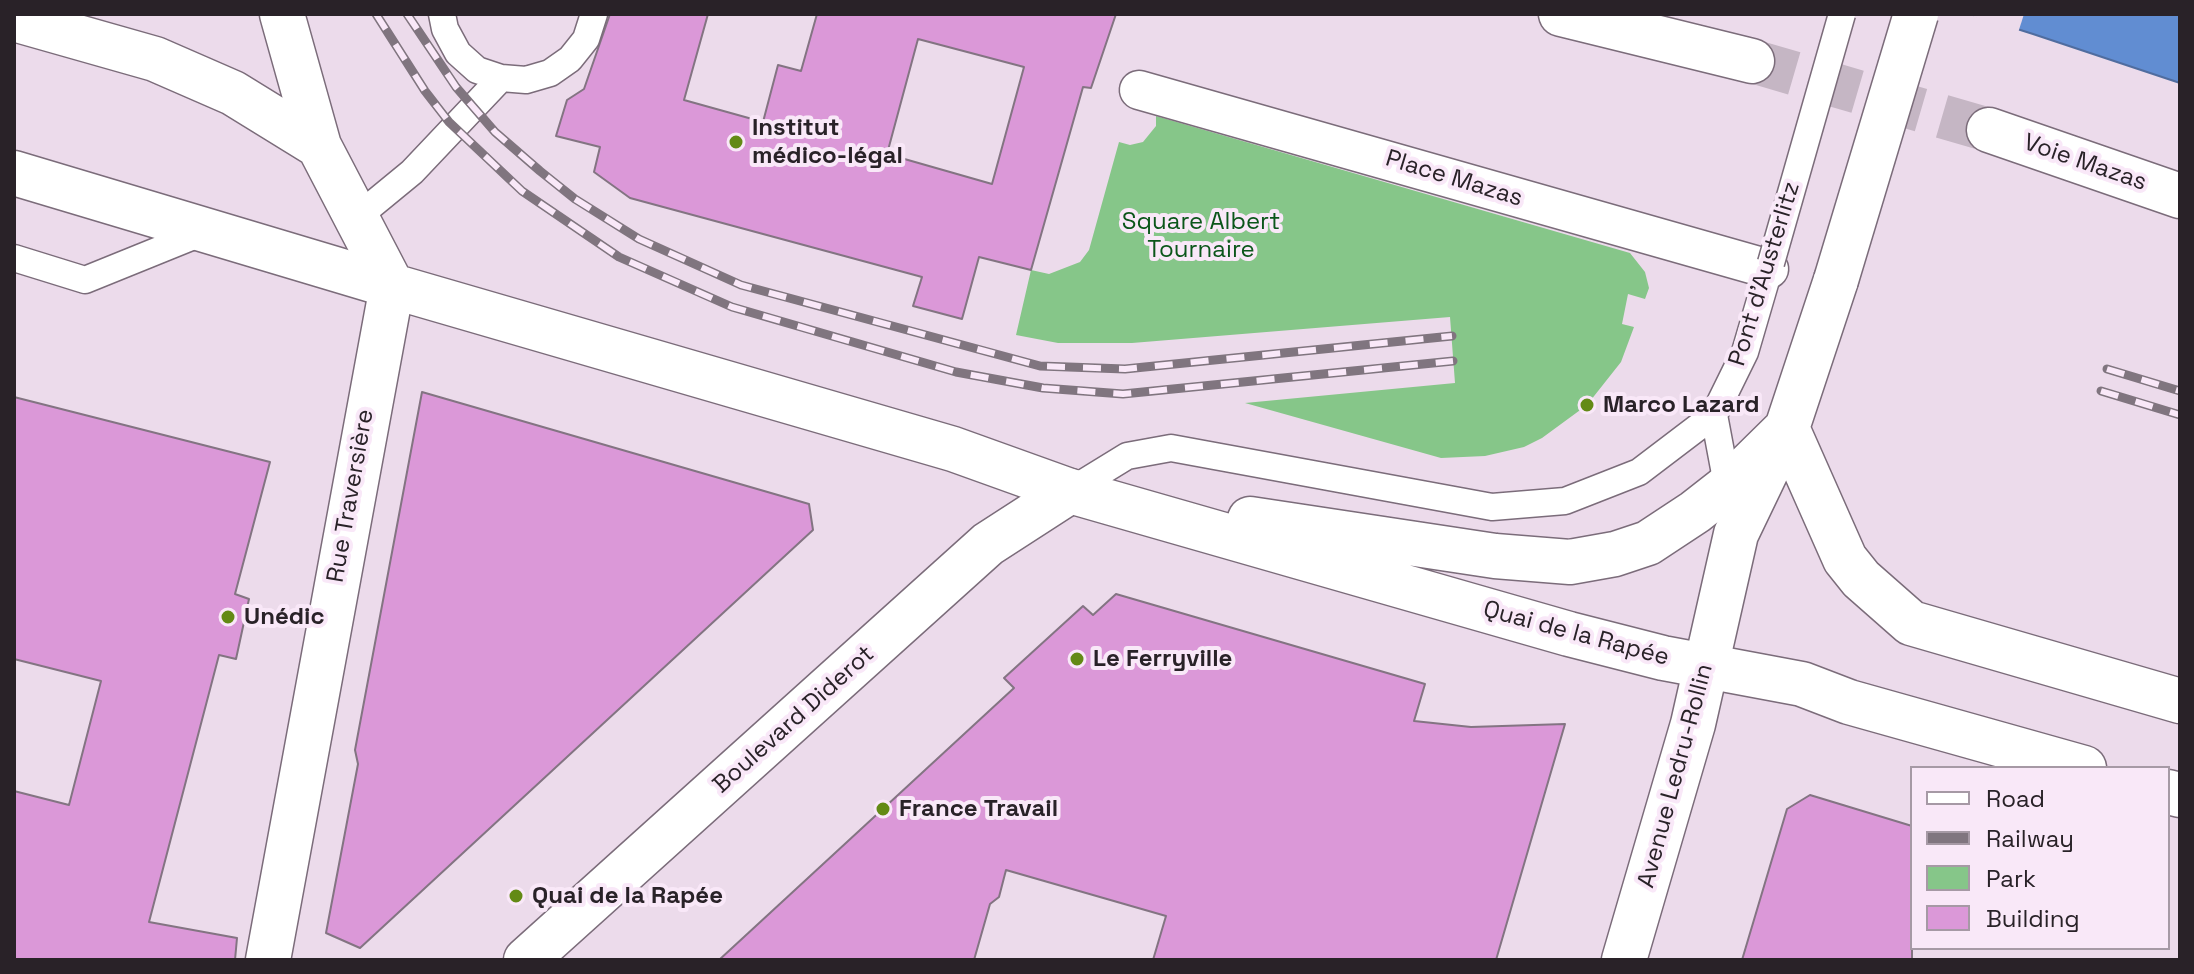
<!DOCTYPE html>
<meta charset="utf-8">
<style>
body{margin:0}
#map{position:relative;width:2194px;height:974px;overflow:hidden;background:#ecdbeb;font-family:"Space Grotesk",sans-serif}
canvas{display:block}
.frame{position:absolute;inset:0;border:16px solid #292228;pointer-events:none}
.legend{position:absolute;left:1910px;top:766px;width:260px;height:184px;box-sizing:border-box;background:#f9e8f8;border:2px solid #a699a5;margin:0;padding:10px 14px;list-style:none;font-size:24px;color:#292228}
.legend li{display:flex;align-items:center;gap:16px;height:40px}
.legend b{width:40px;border:2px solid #a699a5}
</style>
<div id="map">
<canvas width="2194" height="974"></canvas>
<div class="frame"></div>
<ul class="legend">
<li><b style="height:10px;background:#fff"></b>Road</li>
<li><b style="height:10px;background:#80757f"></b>Railway</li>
<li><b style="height:22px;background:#86c689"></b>Park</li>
<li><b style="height:22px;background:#db98d8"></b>Building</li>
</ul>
</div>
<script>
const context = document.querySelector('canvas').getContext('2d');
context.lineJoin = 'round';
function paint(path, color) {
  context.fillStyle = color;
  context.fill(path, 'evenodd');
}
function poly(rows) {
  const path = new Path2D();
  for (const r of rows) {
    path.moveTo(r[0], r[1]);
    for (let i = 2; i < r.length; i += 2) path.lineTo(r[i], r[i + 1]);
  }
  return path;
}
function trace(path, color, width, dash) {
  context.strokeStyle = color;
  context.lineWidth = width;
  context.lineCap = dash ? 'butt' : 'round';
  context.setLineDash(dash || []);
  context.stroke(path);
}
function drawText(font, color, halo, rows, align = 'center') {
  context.font = font + ' "Space Grotesk",sans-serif';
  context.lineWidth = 8;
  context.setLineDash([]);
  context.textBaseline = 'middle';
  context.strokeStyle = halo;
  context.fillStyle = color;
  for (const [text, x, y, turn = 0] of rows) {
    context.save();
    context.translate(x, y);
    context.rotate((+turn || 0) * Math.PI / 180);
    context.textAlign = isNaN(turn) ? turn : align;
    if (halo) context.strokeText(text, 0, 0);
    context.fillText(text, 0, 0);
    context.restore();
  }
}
paint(poly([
 [1156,116,1630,253,1645,272,1649,288,1645,299,1628,294,1622,324,1634,327,1621,362,1587,405,1542,438,1524,447,1485,456,1441,458,1245,403,1455,383,1450,317,1132,343,1058,343,1016,335,1031,270,1049,274,1080,262,1089,250,1119,142,1130,145,1143,142,1156,126]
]), '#86c689');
const water = poly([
 [1970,14,2180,14,2180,83,2033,34,1970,14]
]);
paint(water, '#618dd2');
trace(water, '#506d9f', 2);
paint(poly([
 [1966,14,2024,14,2018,33]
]), '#ecdbeb');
const building = poly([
 [610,14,708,14,684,100,763,122,778,65,801,71,817,14,1116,14,1091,88,1083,87,1031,270,979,257,962,319,913,306,922,277,630,198,594,172,600,147,556,136,567,100,584,89,610,14],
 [918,39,1024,67,992,184,887,154,918,39],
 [422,392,809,504,813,530,360,948,326,933,358,764,355,750,422,392],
 [14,397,270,462,235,594,249,599,236,659,219,655,149,922,237,938,235,960,14,960,14,791,69,805,101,681,14,659,14,397],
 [1116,594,1425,684,1414,721,1471,727,1565,724,1496,960,1153,960,1166,916,1006,870,999,897,990,904,974,960,719,960,1014,688,1004,678,1083,606,1093,615,1116,594],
 [1810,795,1912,826,1912,960,1742,960,1787,809,1810,795]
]);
paint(building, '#db98d8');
trace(building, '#837482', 2);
trace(poly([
 [1752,61,1989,130]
]), '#c5b6c4', 44, [44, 22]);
const service = poly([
 [442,14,445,29,458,53,477,70,501,78,526,80,550,73,570,59,586,39,594,14],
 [356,218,412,172,501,78],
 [14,258,85,280,206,231],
 [1070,491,1127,456,1171,448,1492,507,1565,501,1639,472,1714,415],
 [1729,495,1714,415,1745,352,1771,263]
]);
const pedestrian = poly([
 [1139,90,1769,269]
]);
const minor = poly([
 [526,960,988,544,1070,491]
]);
const secondary = poly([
 [14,173,392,286,268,960],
 [1624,960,1693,724,1736,534,1785,432]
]);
const primary = poly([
 [282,14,319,146,392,286,953,449,1070,491,1569,634,1663,658,1802,684,1849,702,2084,768],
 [1561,14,1752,61],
 [14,19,155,59,233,93,319,146],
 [1989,130,2180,196],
 [1836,280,1787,428,1845,559,1861,579,1911,623,2180,701],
 [1250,519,1495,556,1570,562,1615,554,1648,543,1695,512,1727,487,1787,428],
 [2168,792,2180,795]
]);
trace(service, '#7b6c7a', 29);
trace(pedestrian, '#7b6c7a', 41);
trace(minor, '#7b6c7a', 47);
trace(secondary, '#7b6c7a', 47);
trace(primary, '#7b6c7a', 47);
trace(service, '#fff', 26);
trace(pedestrian, '#fff', 38);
trace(minor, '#fff', 44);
trace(secondary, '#fff', 44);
trace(primary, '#fff', 44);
const rail = poly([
 [376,14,425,91,449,122,522,191,619,257,732,307,956,372,1043,388,1123,394,1453,361],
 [407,14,456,87,495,132,540,171,575,199,639,239,741,285,1040,366,1125,369,1452,336],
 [2107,369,2180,391],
 [2101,391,2180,415]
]);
trace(rail, '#80757f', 9);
trace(rail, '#f9e8f8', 6, [18]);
const serviceBridge = poly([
 [1771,263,1842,14]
]);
const primaryBridge = poly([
 [1836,280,1916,14]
]);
trace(serviceBridge, '#7b6c7a', 29, []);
trace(primaryBridge, '#7b6c7a', 47, []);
trace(serviceBridge, '#fff', 26);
trace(primaryBridge, '#fff', 44);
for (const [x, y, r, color] of [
 [736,142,8,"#638a15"],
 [1587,405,8,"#638a15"],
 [228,617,8,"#638a15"],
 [1077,659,8,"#638a15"],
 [883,809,8,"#638a15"],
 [516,896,8,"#638a15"]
]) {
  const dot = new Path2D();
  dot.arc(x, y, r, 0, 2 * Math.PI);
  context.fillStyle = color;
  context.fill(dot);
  trace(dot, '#f9e8f8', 3);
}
drawText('bold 24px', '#292228', '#f9e8f8', [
 ["Institut",752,128],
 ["médico-légal",752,156],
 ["Marco Lazard",1603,405],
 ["Unédic",244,617],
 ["Le Ferryville",1093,659],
 ["France Travail",899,809],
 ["Quai de la Rapée",532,896]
], 'left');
drawText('24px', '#292228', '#f9e8f8', [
 ["Voie Mazas",2085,163,19],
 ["Place Mazas",1454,179,17],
 ["Pont d'Austerlitz",1765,274,-73],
 ["Rue Traversière",351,496,-80],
 ["Quai de la Rapée",1576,634,15],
 ["Boulevard Diderot",794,720,-42],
 ["Avenue Ledru-Rollin",1676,776,-75]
]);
drawText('24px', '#0b561a', '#f9e8f8', [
 ["Square Albert",1201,222],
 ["Tournaire",1201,250]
]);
</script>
